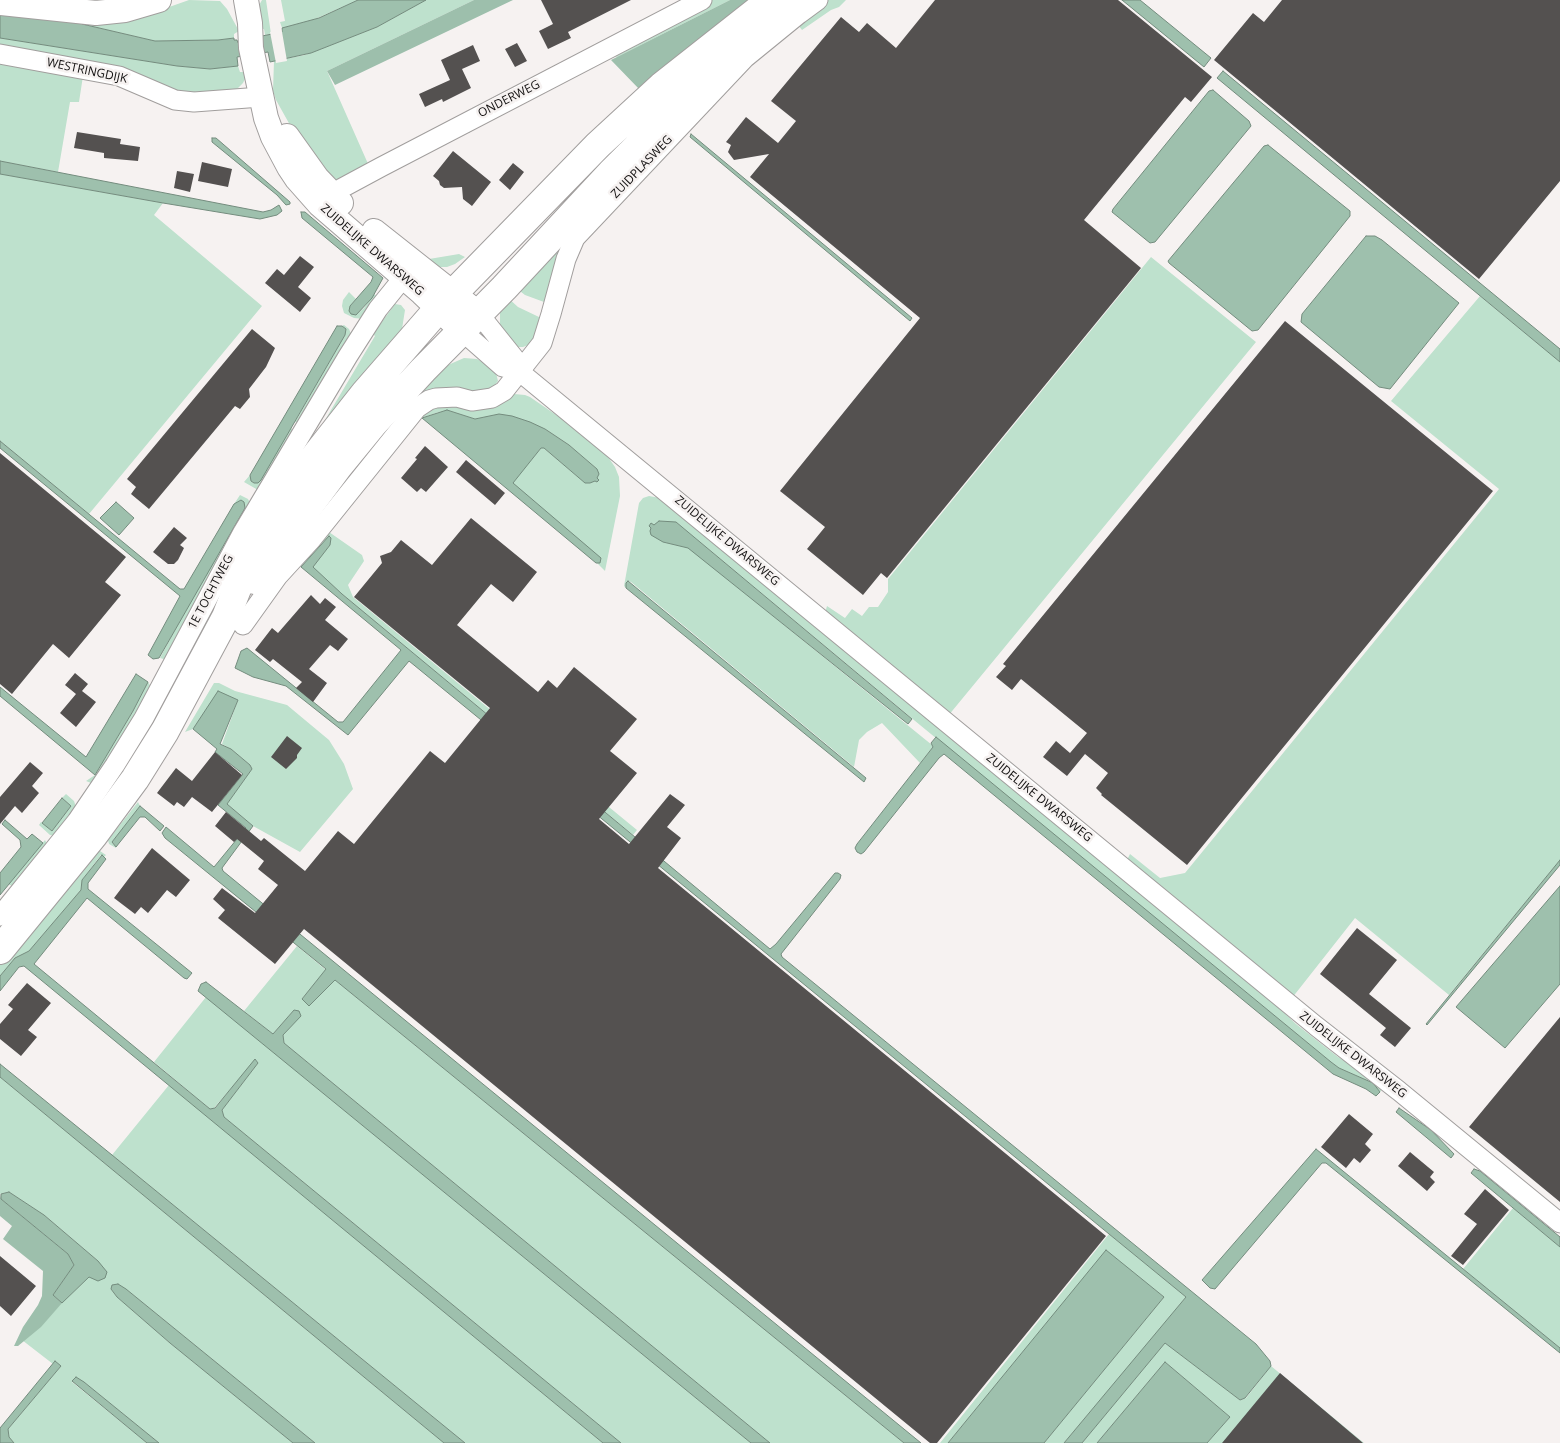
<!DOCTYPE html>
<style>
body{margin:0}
canvas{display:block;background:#f6f2f1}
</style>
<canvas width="1560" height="1443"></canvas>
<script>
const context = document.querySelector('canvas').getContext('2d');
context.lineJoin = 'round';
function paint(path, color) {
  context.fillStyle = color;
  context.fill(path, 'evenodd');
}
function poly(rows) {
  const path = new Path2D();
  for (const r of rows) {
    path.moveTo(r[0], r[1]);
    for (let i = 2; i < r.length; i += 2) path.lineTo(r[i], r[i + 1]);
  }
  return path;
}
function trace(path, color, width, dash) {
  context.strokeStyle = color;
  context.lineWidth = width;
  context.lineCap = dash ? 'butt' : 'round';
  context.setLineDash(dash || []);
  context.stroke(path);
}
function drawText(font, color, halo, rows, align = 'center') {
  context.font = font + ' "Open Sans",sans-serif';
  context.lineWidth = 5;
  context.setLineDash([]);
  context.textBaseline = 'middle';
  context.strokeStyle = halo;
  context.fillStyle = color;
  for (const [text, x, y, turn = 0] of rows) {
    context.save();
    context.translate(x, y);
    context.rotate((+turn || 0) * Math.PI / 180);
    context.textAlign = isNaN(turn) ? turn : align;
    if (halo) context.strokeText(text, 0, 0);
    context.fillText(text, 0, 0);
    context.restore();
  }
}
paint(poly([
 [189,0,220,1,227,9,239,31,234,34,234,38,218,40,155,41,82,24,8,11,141,17],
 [262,0,266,0,271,34,265,35,264,29,261,29,257,9],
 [281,0,358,0,313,20,282,28,280,22,285,21],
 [426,0,474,0,327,71,369,166,339,180,330,179,300,143,276,100,273,91,274,61,305,55,377,27],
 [711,0,730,0,617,57,612,55,476,128,469,133,466,128],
 [828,0,846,0,839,7,831,10,802,30,798,25],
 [0,38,177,66,210,69,238,66,240,72,243,72,243,68,247,67,247,75,243,83,238,88,228,94,193,97,96,64,0,44],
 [0,60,83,76,79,102,70,102,58,172,0,161],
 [0,174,163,203,154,215,262,306,89,514,0,441],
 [572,235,548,302,544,302,525,295,516,288],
 [459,254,465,257,455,264,447,267,434,267,423,260],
 [1151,257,1256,342,948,716,825,613,827,606,845,618,852,609,862,616,869,607,878,607,888,592,888,579],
 [349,292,356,299,350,306,356,315,364,308,374,294,378,297,364,319,354,318,344,313,342,306,343,300],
 [1480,296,1560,362,1560,860,1449,995,1355,918,1292,998,1127,860,1130,854,1160,878,1185,873,1499,489,1391,401],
 [507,297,518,307,539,317,541,322,531,344,523,347,516,347,500,327,500,312],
 [395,304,401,305,405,310,402,329,398,337,194,657,187,652,304,444,312,442,375,336,373,334],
 [344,325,349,329,352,336,298,423,295,422,345,335,346,329,342,326],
 [464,358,477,359,493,368,496,373,498,381,492,389,493,391,477,395,443,390,424,396,412,405,306,538,272,572,227,644,234,627,270,571,306,533,397,419,445,364,447,362,448,365],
 [514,394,525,395,530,397,565,421,606,454,615,467,619,477,620,496,605,571,548,514,512,483,541,448,544,448,585,483,595,480,597,482,597,469,569,445,545,429,499,415,475,419,450,411,439,412,422,418,419,415,429,407],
 [291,428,297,434,258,490,244,482,250,475,251,481,254,483],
 [240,495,248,499,250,503,167,660,160,658,193,596,241,500,234,504],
 [649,496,660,498,1041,812,1071,833,1098,859,1133,888,1183,925,1242,973,1296,1024,1338,1057,1360,1070,1383,1088,1380,1092,1373,1083,1339,1068,1331,1062,909,716,676,522,654,525,651,528,664,542,688,547,932,745,933,747,920,763,882,723,867,732,859,740,854,767,631,582,628,581,626,585,626,588,624,586,639,503,643,498],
 [329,532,362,555,364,561,348,585,353,597,637,830,633,835,342,594,312,567,330,545,329,536,301,567,297,565],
 [148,682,151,687,97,780,91,783,86,781,95,775,133,711],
 [214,683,219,683,235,691,287,705,329,740,344,764,353,789,300,852,253,826,227,804,252,769,250,765,231,749,222,744,238,700,197,723,193,729,185,732],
 [66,794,74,801,76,807,55,836,50,835,39,825,41,822,52,831,71,806,62,798],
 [138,802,140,806,112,842,116,847,116,848,109,844,108,840],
 [45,840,48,846,14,887,8,884],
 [94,850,100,851,106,855,104,857,101,855,82,880,81,890,29,951,15,958,0,976,0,964],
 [297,946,326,970,302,999,309,1006,335,980,904,1443,770,1443,284,1043,283,1035,300,1016,294,1010,273,1034,244,1011],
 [206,997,751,1443,621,1443,224,1117,222,1110,258,1063,256,1060,214,1108,210,1109,154,1062],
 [0,1077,444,1443,315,1443,126,1289,111,1289,117,1297,170,1343,293,1443,159,1443,84,1382,72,1382,147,1443,14,1443,9,1437,8,1429,61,1366,55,1362,53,1364,22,1340,89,1277,98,1261,44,1215,9,1192,0,1194],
 [169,1085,603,1443,465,1443,112,1155],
 [1513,1208,1560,1247,1560,1348,1463,1269],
 [1109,1234,1186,1297,1155,1335,1064,1443,1044,1443,1164,1297,1106,1251,948,1443,940,1443],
 [1165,1343,1240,1400,1246,1398,1271,1366,1364,1443,1207,1443,1230,1417,1165,1362,1097,1443,1082,1443]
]), '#bee1cd');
paint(poly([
 [474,0,513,0,335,85,327,71],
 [730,0,763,0,640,90,611,60],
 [0,1194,1,1199,68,1254,74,1265,53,1295,62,1303,41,1327,18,1346,14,1346,23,1327,38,1305,42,1296,43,1271,3,1239,12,1226,0,1216]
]), '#9dbfac');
const water = poly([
 [358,0,426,0,377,27,311,53,270,62,268,52,237,57,238,66,210,69,177,66,0,38,0,12,81,21,82,24,155,41,218,40,234,38,234,40,237,40,238,43,262,39,262,36,282,32,282,28,319,18,358,0],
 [1122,0,1140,0,1211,58,1204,67,1122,0],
 [1223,71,1560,349,1560,362,1217,78,1223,71],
 [1213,90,1249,121,1251,126,1155,242,1150,243,1112,212,1113,209,1209,91,1213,90],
 [691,134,912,318,910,321,690,137,691,134],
 [212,138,216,138,290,202,290,204,286,205,277,195,212,142,212,138],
 [1268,145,1350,211,1350,216,1258,330,1252,331,1169,263,1168,261,1264,146,1268,145],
 [0,161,263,212,271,210,279,205,282,211,277,215,260,219,163,203,0,174,0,161],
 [301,212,305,212,383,278,372,298,356,315,351,314,349,311,350,306,371,282,373,277,302,218,301,212],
 [1366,236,1375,236,1382,240,1459,303,1390,389,1379,387,1301,322,1302,314,1366,236],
 [337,326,342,326,346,329,345,335,261,480,258,483,254,483,251,481,250,475,337,326],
 [447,410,475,419,499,414,512,416,530,422,545,429,569,445,597,469,599,474,597,478,599,480,597,482,595,481,590,483,585,483,544,448,541,448,513,483,601,558,600,563,596,563,422,418,447,410],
 [0,441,180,589,184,589,234,504,241,500,244,502,245,508,159,658,153,659,148,655,180,596,0,448,0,441],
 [116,502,134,518,119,535,100,518,116,502],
 [659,521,676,522,912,719,908,724,688,548,663,542,651,535,650,531,651,528,649,526,651,523,654,525,659,521],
 [329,536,331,538,330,545,313,567,342,594,770,949,776,944,835,873,838,873,841,875,840,879,781,954,782,957,1256,1344,1270,1361,1271,1366,1245,1398,1240,1400,1165,1343,1082,1443,1064,1443,1186,1297,409,661,348,735,286,686,253,677,235,668,241,651,247,648,338,722,343,722,401,650,301,567,329,536],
 [628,581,866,778,864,782,626,588,626,583,628,581],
 [136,674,148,682,133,711,95,775,0,696,0,687,86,757,136,674],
 [218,691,238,700,220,744,231,749,250,765,252,769,227,804,253,826,222,868,223,871,921,1443,904,1443,335,980,309,1006,302,999,326,969,165,838,162,833,166,827,214,867,246,828,218,805,243,774,215,752,217,749,193,729,218,691],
 [936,737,1331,1062,1339,1068,1373,1083,1380,1092,1376,1096,1366,1089,1333,1074,944,754,939,758,864,852,861,854,857,852,855,848,857,844,933,747,931,743,936,737],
 [62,798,71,806,52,831,42,823,62,798],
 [140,806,164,826,160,831,145,817,140,817,116,847,112,842,140,806],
 [5,820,27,839,32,834,43,843,0,895,0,873,21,847,20,840,2,824,5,820],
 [102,855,106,859,88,883,88,889,192,973,187,979,184,978,87,898,34,964,210,1109,215,1108,255,1059,258,1063,222,1110,224,1117,621,1443,603,1443,24,966,19,967,0,991,0,976,15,958,29,951,81,890,82,880,102,855],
 [1560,860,1560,865,1427,1025,1426,1024,1560,860],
 [1560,886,1560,984,1505,1048,1456,1007,1560,886],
 [206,982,273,1034,294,1010,299,1011,301,1016,283,1035,284,1043,770,1443,751,1443,198,991,201,984,206,982],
 [0,1064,112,1155,465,1443,444,1443,0,1077,0,1064],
 [1399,1108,1431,1130,1454,1154,1451,1158,1396,1112,1399,1108],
 [1316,1149,1560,1348,1560,1353,1326,1163,1322,1163,1215,1289,1210,1288,1202,1280,1316,1149],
 [1474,1169,1480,1171,1560,1237,1560,1247,1471,1173,1474,1169],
 [9,1192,44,1215,98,1261,107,1272,105,1278,98,1281,89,1277,62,1303,53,1295,74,1265,68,1254,1,1199,1,1194,9,1192],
 [1106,1250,1164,1297,1044,1443,948,1443,1106,1250],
 [118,1284,126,1289,315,1443,293,1443,170,1343,117,1297,111,1289,112,1285,118,1284],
 [55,1361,61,1366,8,1429,9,1437,14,1443,0,1443,0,1428,55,1361],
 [1165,1362,1230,1417,1207,1443,1097,1443,1165,1362],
 [76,1377,84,1382,159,1443,147,1443,72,1381,76,1377]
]);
paint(water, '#9ec0ad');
trace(water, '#748c7e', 1);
paint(poly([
 [281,26,287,61,276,63,270,32,280,30]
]), '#f6f2f1');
paint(poly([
 [541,0,631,0,568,32,571,38,548,49,539,31,553,24],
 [935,0,1118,0,1212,77,1191,102,1185,97,1084,220,1141,268,887,578,881,573,863,595,807,549,825,527,780,491,920,318,750,177,769,154,734,160,728,152,731,145,726,142,746,117,778,143,796,121,771,101,841,17,859,32,867,23,896,48],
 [1282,0,1560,0,1560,181,1479,279,1214,60,1253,13,1264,22],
 [517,43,527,61,515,67,505,49],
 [473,45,480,61,462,69,471,88,443,102,442,99,425,107,419,94,450,80,441,60],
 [77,132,121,139,120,144,140,147,138,161,104,158,104,153,74,148],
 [453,151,491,182,472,206,463,199,462,187,444,188,440,185,439,181,433,176],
 [202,162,232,169,228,187,198,181],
 [513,163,524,172,510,190,499,180],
 [177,171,194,174,190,192,174,188],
 [300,256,314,267,298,287,311,298,300,312,265,283,277,269,284,275],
 [1285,321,1493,491,1187,865,1101,795,1102,794,1096,788,1108,773,1085,754,1067,776,1043,757,1056,741,1070,753,1087,733,1021,679,1012,690,996,677,1006,666,1003,664],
 [252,329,275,348,266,367,249,389,250,397,240,409,235,406,149,509,131,494,136,487,127,479],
 [425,446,448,467,426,492,421,488,417,492,401,478,417,459,415,458],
 [0,453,126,557,105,582,121,595,69,658,53,644,12,694,0,684],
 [466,460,505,493,495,505,456,472],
 [471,518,537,572,513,602,491,584,457,625,538,692,548,680,557,688,574,667,637,719,610,751,637,773,599,819,629,844,670,794,685,805,667,827,681,838,658,868,1106,1236,937,1443,930,1443,304,929,275,964,218,918,225,910,213,899,222,888,255,913,278,885,258,869,264,861,237,839,234,842,215,826,226,812,261,841,264,838,305,871,338,831,354,844,430,751,445,763,490,708,354,597,382,563,380,556,391,552,401,540,432,565],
 [174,527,187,538,180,545,184,548,178,560,174,564,168,564,153,552],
 [311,595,320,604,325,598,336,607,325,620,348,639,338,651,330,645,309,669,327,683,313,702,296,688,302,682,273,659,270,662,255,650,272,628,278,633],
 [75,673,88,684,82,691,96,702,76,727,60,713,76,694,65,685],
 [287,736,302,748,297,755,297,758,286,769,271,757],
 [215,752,242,775,212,812,192,797,184,807,177,802,174,806,157,793,176,768,192,781],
 [30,762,43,773,32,786,39,793,22,813,15,806,0,824,0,797],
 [152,848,190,880,176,897,167,890,148,913,141,907,135,914,114,898],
 [1357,928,1397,960,1369,994,1411,1028,1395,1047,1380,1035,1386,1028,1320,974],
 [27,983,51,1003,28,1030,37,1037,21,1056,0,1039,0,1024,13,1009,8,1005],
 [1560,1017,1560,1202,1469,1127],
 [1349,1114,1373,1134,1365,1144,1371,1150,1360,1163,1354,1158,1346,1168,1321,1147],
 [1410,1152,1434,1172,1430,1177,1435,1182,1427,1191,1398,1166],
 [1485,1189,1509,1210,1463,1265,1451,1256,1477,1224,1464,1214],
 [0,1256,36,1286,11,1316,0,1306],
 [1280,1373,1363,1443,1222,1443]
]), '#545150');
const minor = poly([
 [0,54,119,76,175,100,194,102,261,97],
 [322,203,342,188,381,167,702,0],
 [479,314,515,359,520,372],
 [462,331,503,367,520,372,1316,1026,1399,1091,1560,1223],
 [243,625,278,576,311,540,417,408,429,400,436,398,457,397,472,401,492,398,504,391,542,343,551,314,566,259,575,238,745,58,799,14,818,0],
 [0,916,77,821,115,765,144,718,243,532,348,356,378,309,412,267]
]);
const tertiary = poly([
 [246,0,250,23,251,48,266,118,273,137,289,167,297,179,320,205,422,293,462,331],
 [0,3,96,13,125,10,159,0],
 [287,136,317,178,341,203],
 [374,231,479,314]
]);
const primary = poly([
 [254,580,338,467,374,423,423,370,504,288,611,173,748,37,790,0],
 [0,950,93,836,135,779,165,731,226,617,248,561,266,528,313,459,365,393,439,308,598,145,662,86,771,0]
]);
trace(minor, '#a19e9d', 21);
trace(tertiary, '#a19e9d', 26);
trace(primary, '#a19e9d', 30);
trace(minor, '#fff', 19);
trace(tertiary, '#fff', 24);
trace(primary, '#fff', 28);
drawText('12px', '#131111', '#f6f2f1', [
 ["WESTRINGDIJK",87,71,12],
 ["ONDERWEG",509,99,-27],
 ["ZUIDPLASWEG",642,167,-46],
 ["ZUIDELIJKE DWARSWEG",372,250,41],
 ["ZUIDELIJKE DWARSWEG",727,541,40],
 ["1E TOCHTWEG",211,592,-62],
 ["ZUIDELIJKE DWARSWEG",1039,798,39],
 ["ZUIDELIJKE DWARSWEG",1353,1055,38]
]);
</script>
